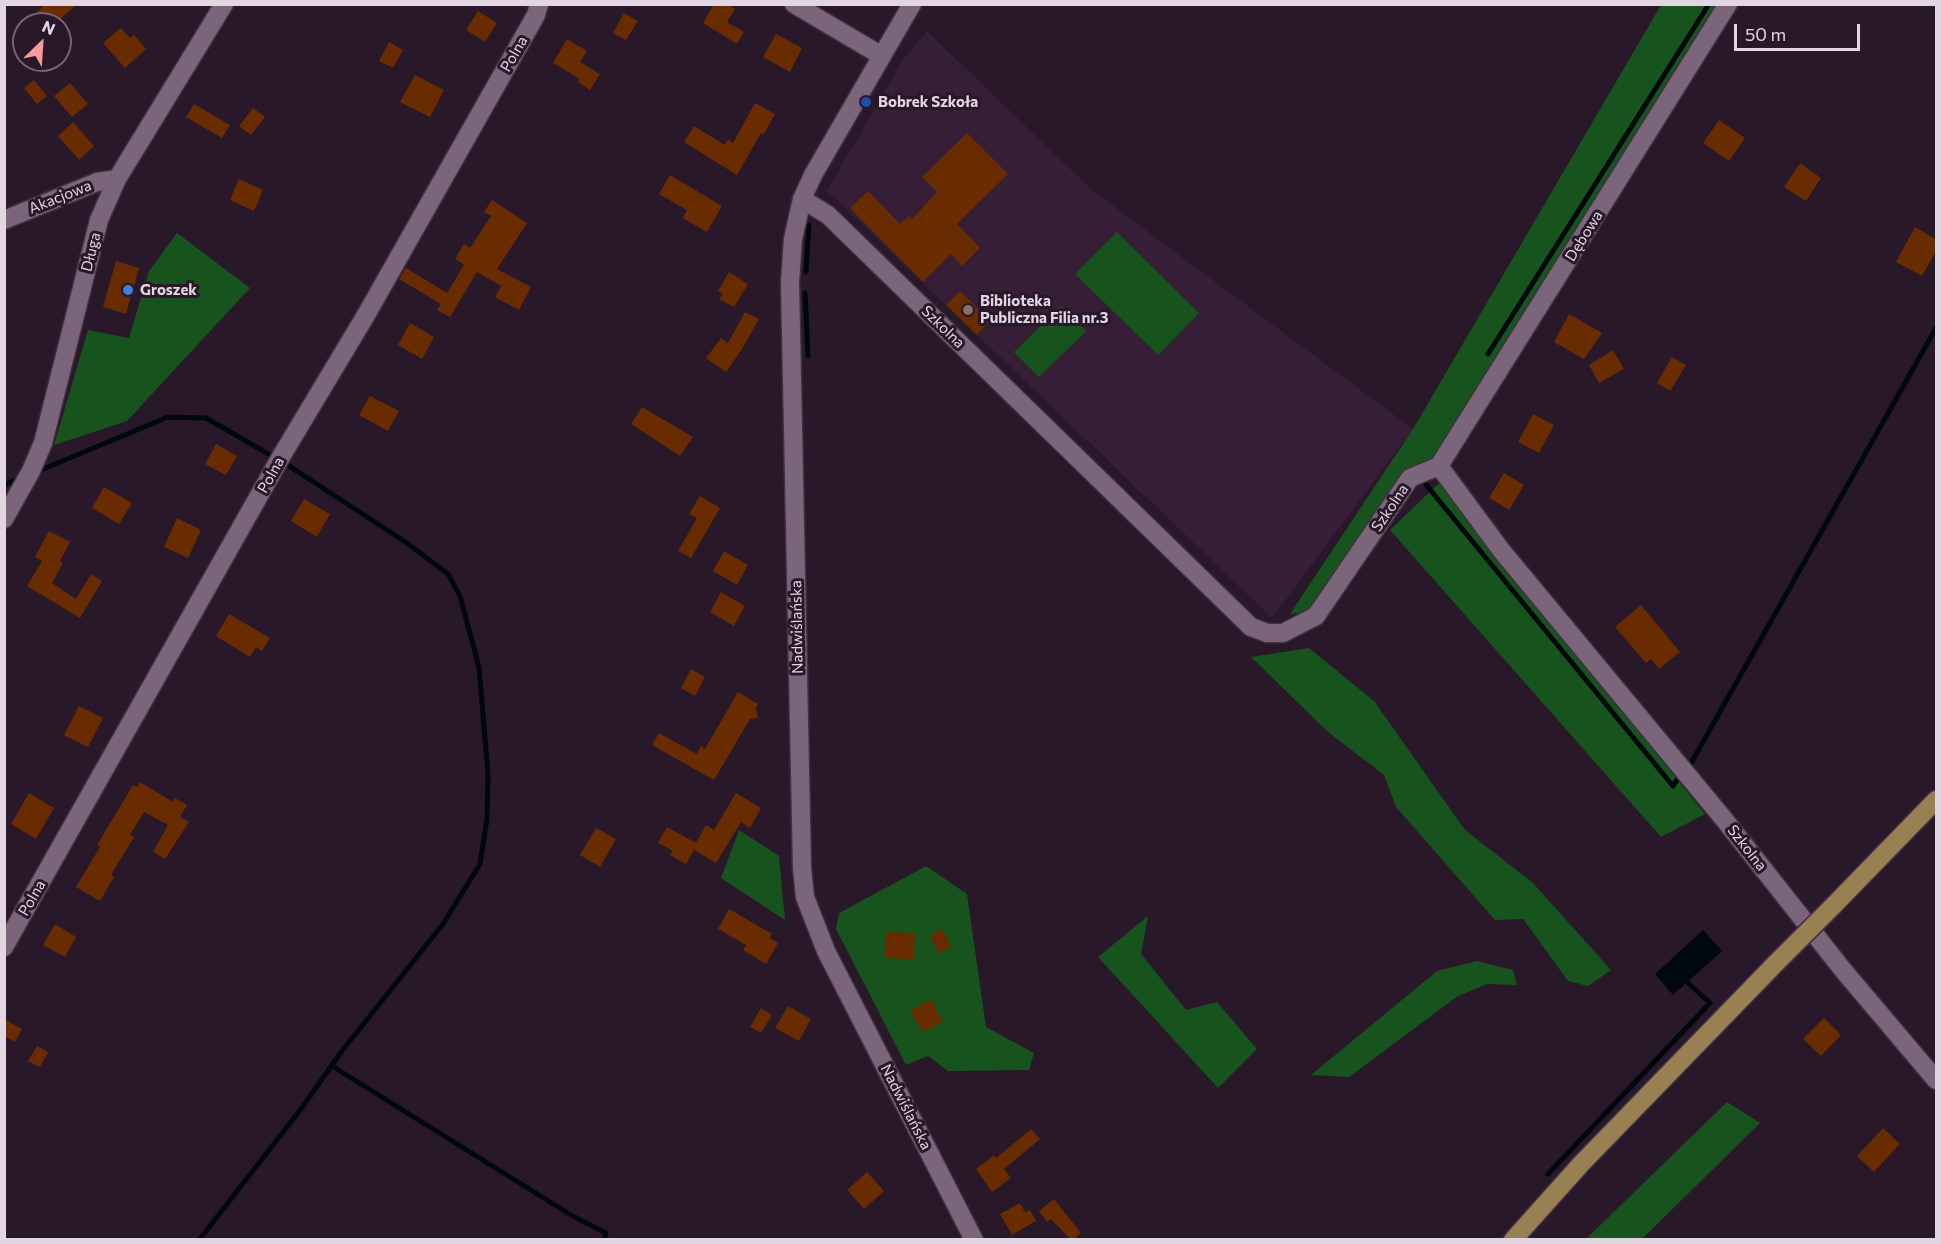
<!DOCTYPE html>
<meta charset="utf-8">
<style>
body{margin:0}
#map{position:relative;width:1941px;height:1244px;overflow:hidden;background:#29172a;font-family:Commissioner,sans-serif}
canvas{display:block}
.frame{position:absolute;inset:0;border:6px solid #e2d6e2;pointer-events:none}
.north{position:absolute;left:12px;top:12px;width:60px;height:60px;box-sizing:border-box;background:#29172a;border:2px solid #736374;border-radius:50%;rotate:25deg;font-size:16px;font-weight:700;line-height:24px;text-align:center;color:#e2d6e2}
.north::after{content:'';display:block;margin:auto;width:21px;height:27px;background:#f59b9c;clip-path:polygon(50% 0,100% 100%,50% 72%,0 100%)}
.scale{position:absolute;left:1734px;top:24px;width:126px;height:27px;box-sizing:border-box;border:3px solid #e2d6e2;border-top:0;padding-left:8px;font-size:18px;line-height:21px;white-space:nowrap;color:#e2d6e2;-webkit-text-stroke:4px #29172a;paint-order:stroke}
</style>
<div id="map">
<canvas width="1941" height="1244"></canvas>
<div class="frame"></div>
<div class="north">N</div>
<div class="scale">50 m</div>
</div>
<script>
const context = document.querySelector('canvas').getContext('2d');
context.lineJoin = 'round';
function paint(path, color) {
  context.fillStyle = color;
  context.fill(path, 'evenodd');
}
function poly(rows) {
  const path = new Path2D();
  for (const r of rows) {
    path.moveTo(r[0], r[1]);
    for (let i = 2; i < r.length; i += 2) path.lineTo(r[i], r[i + 1]);
  }
  return path;
}
function trace(path, color, width, dash) {
  context.strokeStyle = color;
  context.lineWidth = width;
  context.lineCap = dash ? 'butt' : 'round';
  context.setLineDash(dash || []);
  context.stroke(path);
}
function drawText(font, color, halo, rows, align = 'center') {
  context.font = font + ' Commissioner,sans-serif';
  context.lineWidth = 6;
  context.setLineDash([]);
  context.textBaseline = 'middle';
  context.strokeStyle = halo;
  context.fillStyle = color;
  for (const [text, x, y, turn = 0] of rows) {
    context.save();
    context.translate(x, y);
    context.rotate((+turn || 0) * Math.PI / 180);
    context.textAlign = isNaN(turn) ? turn : align;
    if (halo) context.strokeText(text, 0, 0);
    context.fillText(text, 0, 0);
    context.restore();
  }
}
paint(poly([
 [927,31,1092,190,1413,429,1272,618,827,191,902,61]
]), '#351e36');
paint(poly([
 [1661,5,1719,5,1437,459,1311,612,1290,614,1413,429],
 [1117,232,1199,313,1158,355,1075,274],
 [177,233,250,288,127,421,54,445,88,330,129,338,149,271],
 [1061,306,1086,331,1039,377,1014,352],
 [1442,480,1496,554,1705,814,1661,837,1390,530],
 [1309,648,1374,701,1465,830,1533,883,1611,970,1588,986,1568,981,1523,919,1495,920,1396,807,1384,775,1328,732,1251,657],
 [739,830,779,856,785,920,721,878],
 [926,866,967,894,986,1027,1034,1053,1029,1070,948,1071,928,1056,906,1065,836,929,839,913],
 [1148,916,1141,954,1186,1010,1217,1002,1257,1049,1218,1088,1098,957],
 [1477,961,1513,970,1517,985,1487,984,1458,996,1349,1077,1311,1075,1437,971],
 [1727,1102,1760,1123,1642,1239,1586,1239]
]), '#17531d');
paint(poly([
 [1703,930,1722,951,1673,995,1655,974]
]), '#00080e');
trace(poly([
 [806,272,809,225],
 [805,293,808,356],
 [1488,354,1709,4],
 [36,472,168,417,206,418,286,464,407,543,448,574,460,596,479,667,488,774,487,819,480,864,443,924,342,1051,301,1109,199,1240],
 [1423,481,1673,786,1679,777],
 [4,485,22,477],
 [1690,765,1936,328],
 [332,1066,571,1215,606,1233,604,1240],
 [1548,1174,1710,1003,1687,982]
]), '#00080e', 5);
paint(poly([
 [45,4,77,4,55,24,47,24,37,12],
 [714,4,727,4,735,9,727,22,744,32,737,44,703,23],
 [478,11,497,23,485,42,466,30],
 [624,13,638,21,626,40,613,33],
 [121,28,130,38,134,35,146,49,125,68,103,43],
 [776,34,802,48,790,72,763,57],
 [567,39,587,51,580,62,600,74,590,90,578,82,580,79,553,63],
 [389,42,403,50,393,68,379,61],
 [415,75,444,90,430,117,400,102],
 [34,80,47,96,37,104,24,88],
 [70,83,88,104,72,117,54,96],
 [755,103,775,114,764,134,761,133,737,175,684,142,694,126,725,145,728,139,733,143],
 [194,104,230,125,222,138,186,117],
 [253,108,265,117,251,135,239,126],
 [1719,120,1745,138,1729,161,1703,143],
 [73,122,94,146,79,160,58,136],
 [967,133,1008,174,957,224,980,248,962,266,951,254,923,282,850,208,868,191,900,224,909,216,912,219,937,192,922,177],
 [1800,163,1821,178,1806,201,1784,187],
 [670,175,722,206,707,232,683,218,687,210,659,194],
 [239,179,263,190,254,211,230,200],
 [492,200,527,223,497,269,531,287,519,310,495,297,501,286,477,272,450,317,437,310,441,304,399,279,406,268,447,293,464,265,455,259,464,244,470,248,491,216,484,212],
 [1915,227,1936,239,1936,251,1922,276,1896,262],
 [116,261,139,268,126,314,103,307],
 [729,272,748,284,734,307,719,299,723,294,718,291],
 [960,291,990,321,977,335,946,305],
 [745,312,759,319,742,349,726,372,706,358,721,338,728,343],
 [1569,314,1602,333,1584,359,1554,342],
 [410,323,434,337,422,359,398,345],
 [1613,350,1624,369,1599,383,1589,365],
 [1672,357,1686,365,1670,391,1657,383],
 [370,396,399,411,388,431,359,415],
 [642,407,693,437,680,456,631,424],
 [1533,414,1554,425,1539,453,1518,442],
 [216,444,237,456,226,475,205,464],
 [1504,473,1524,485,1509,510,1489,498],
 [104,487,132,503,119,524,92,508],
 [700,496,720,508,691,558,678,551,697,518,689,514],
 [304,499,330,514,317,537,291,521],
 [177,518,201,530,188,558,164,547],
 [49,531,70,542,60,561,63,563,52,583,76,599,91,574,102,581,80,618,27,586,42,561,35,557],
 [724,551,748,565,737,585,713,571],
 [721,592,745,606,734,626,710,612],
 [1641,605,1680,652,1659,669,1651,659,1646,663,1615,627],
 [229,614,270,638,262,651,256,647,250,657,216,636],
 [691,669,705,677,695,696,681,688],
 [738,692,758,704,756,708,758,718,750,719,714,780,652,745,659,733,697,754,701,746,705,749],
 [79,706,103,718,88,747,64,735],
 [140,782,173,802,175,798,187,805,180,817,189,822,165,859,153,852,168,825,144,812,130,835,134,837,111,875,114,877,100,901,76,887,100,847,97,845,133,785,137,787],
 [29,793,54,808,36,839,11,824],
 [736,793,761,808,750,828,741,822,716,863,694,850,686,864,670,855,673,851,658,843,667,827,696,843,706,825,714,830],
 [596,828,616,839,600,867,580,855],
 [729,909,772,934,769,938,778,943,766,964,743,950,746,945,718,929],
 [55,924,76,937,65,957,43,945],
 [942,929,951,947,938,953,930,935],
 [886,932,915,933,914,959,884,958],
 [930,999,943,1021,923,1032,910,1011],
 [788,1006,811,1019,799,1041,775,1028],
 [761,1008,772,1015,761,1033,750,1027],
 [1824,1018,1841,1035,1821,1056,1803,1039],
 [4,1019,22,1029,15,1042,4,1036],
 [37,1046,48,1052,40,1067,28,1061],
 [1883,1128,1900,1144,1874,1172,1857,1156],
 [1031,1129,1040,1139,1004,1169,1011,1178,992,1192,976,1169,994,1155,996,1158],
 [867,1172,884,1191,864,1209,847,1190],
 [1054,1199,1081,1233,1074,1239,1070,1239,1051,1219,1047,1222,1039,1211],
 [1020,1203,1025,1212,1030,1210,1036,1221,1012,1235,1000,1214]
]), '#682c00');
const minor = poly([
 [794,4,882,56],
 [912,4,813,175,802,199,793,239,790,282,802,868,805,897,826,951,974,1240],
 [802,199,828,215,1251,627,1267,633,1283,633,1316,616,1410,478,1439,466],
 [4,220,97,182,117,179],
 [1439,466,1501,550,1723,818,1843,970,1936,1080],
 [1439,466,1728,4],
 [4,519,31,471,43,443,99,220,117,179,224,4],
 [4,947,282,455,366,315,536,15,539,4]
]);
const major = poly([
 [1834,905,1936,800],
 [1513,1240,1581,1164,1776,963]
]);
trace(minor, '#3f3140', 21);
trace(major, '#3f3140', 21);
trace(minor, '#7b657b', 18);
trace(major, '#998053', 18);
const majorBridge = poly([
 [1776,963,1834,905]
]);
trace(majorBridge, '#3f3140', 21, []);
trace(majorBridge, '#998053', 18);
for (const [x, y, r, color] of [
 [866,102,6,"#1a4fb4"],
 [128,290,6,"#3f7fe0"],
 [968,310,6,"#8d6e63"]
]) {
  const dot = new Path2D();
  dot.arc(x, y, r, 0, 2 * Math.PI);
  context.fillStyle = color;
  context.fill(dot);
  trace(dot, '#29172a', 2);
}
drawText('15px', '#e2d6e2', '#29172a', [
 ["Polna",514,54,-60],
 ["Akacjowa",60,197,-22],
 ["Dębowa",1584,236,-58],
 ["Długa",91,252,-76],
 ["Szkolna",943,327,44],
 ["Polna",271,475,-61],
 ["Szkolna",1390,508,-56],
 ["Nadwiślańska",797,627,-91],
 ["Szkolna",1747,848,52],
 ["Polna",32,898,-60],
 ["Nadwiślańska",906,1107,63]
]);
drawText('bold 15px', '#e2d6e2', '#29172a', [
 ["Bobrek Szkoła",878,102],
 ["Groszek",140,290],
 ["Biblioteka",980,301],
 ["Publiczna Filia nr.3",980,318]
], 'left');
</script>
